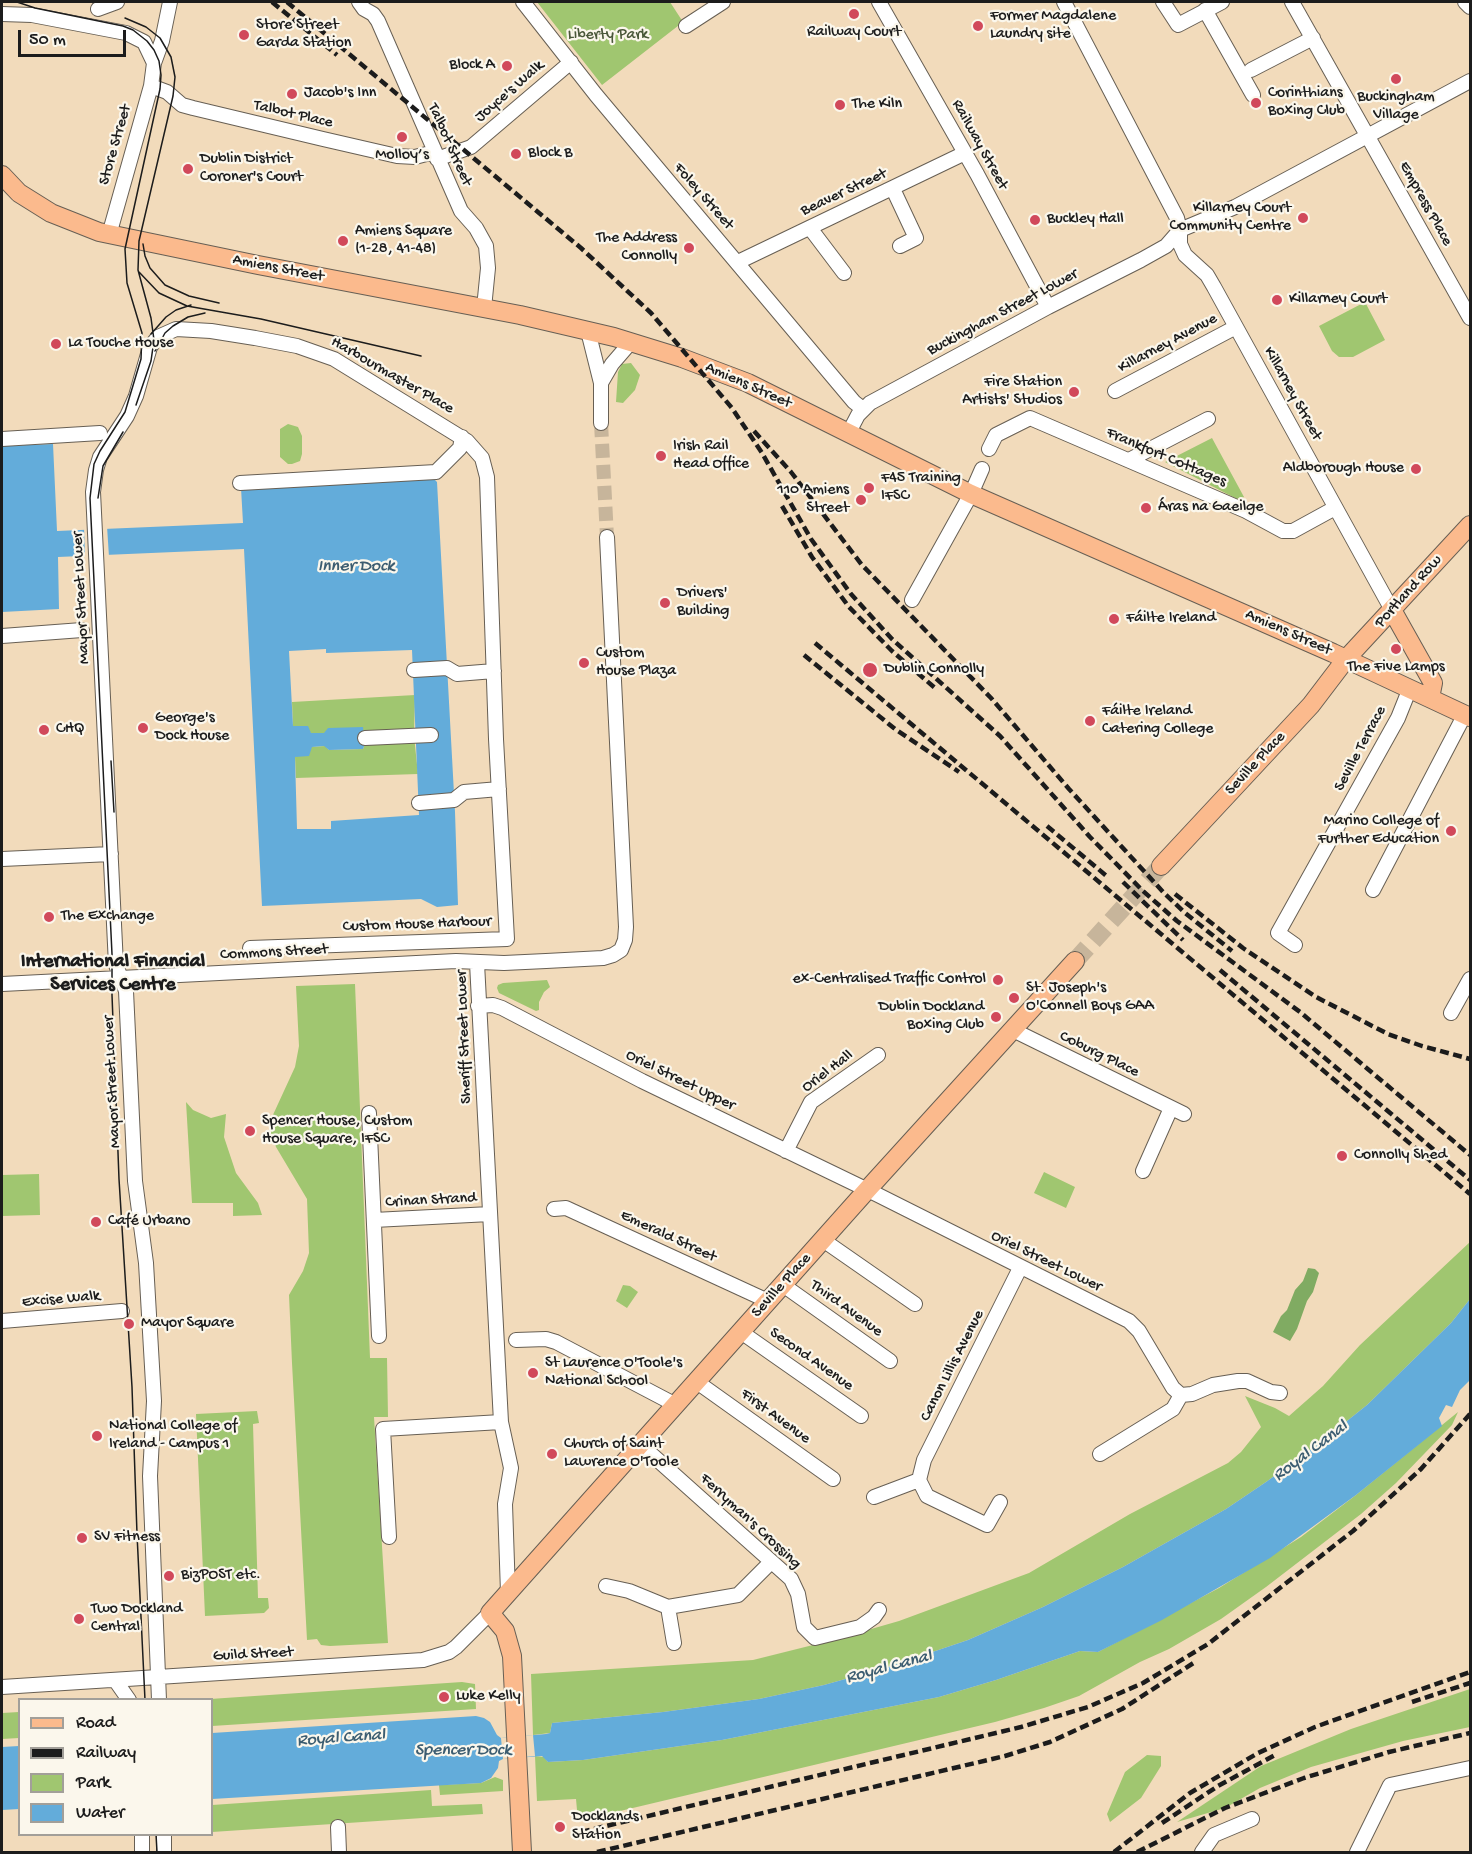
<!DOCTYPE html>
<meta charset="utf-8">
<style>
body{margin:0}
#map{position:relative;width:1472px;height:1854px;overflow:hidden;background:#f2dbbb;font-family:"Gochi Hand",sans-serif}
canvas{display:block}
.frame{position:absolute;inset:0;border:3px solid #1c1c1c;pointer-events:none}
.legend{position:absolute;left:18px;top:1698px;width:195px;height:138px;box-sizing:border-box;background:#fbf7ec;border:2px solid #a29f99;margin:0;padding:8px 10px;list-style:none;font-size:18px;color:#1c1c1c}
.legend li{display:flex;align-items:center;gap:12px;height:30px}
.legend b{width:30px;border:2px solid #a29f99}
.scale{position:absolute;left:18px;top:30px;width:108px;height:27px;box-sizing:border-box;border:3px solid #1c1c1c;border-top:0;padding-left:8px;font-size:18px;line-height:21px;white-space:nowrap;color:#1c1c1c;-webkit-text-stroke:4px #fbf7ec;paint-order:stroke}
</style>
<div id="map">
<canvas width="1472" height="1854"></canvas>
<div class="frame"></div>
<ul class="legend">
<li><b style="height:8px;background:#fbba8d"></b>Road</li>
<li><b style="height:8px;background:#1c1c1c"></b>Railway</li>
<li><b style="height:16px;background:#a0c670"></b>Park</li>
<li><b style="height:16px;background:#63acda"></b>Water</li>
</ul>
<div class="scale">50 m</div>
</div>
<script>
const context = document.querySelector('canvas').getContext('2d');
context.lineJoin = 'round';
function paint(path, color) {
  context.fillStyle = color;
  context.fill(path, 'evenodd');
}
function poly(rows) {
  const path = new Path2D();
  for (const r of rows) {
    path.moveTo(r[0], r[1]);
    for (let i = 2; i < r.length; i += 2) path.lineTo(r[i], r[i + 1]);
  }
  return path;
}
function trace(path, color, width, dash) {
  context.strokeStyle = color;
  context.lineWidth = width;
  context.lineCap = dash ? 'butt' : 'round';
  context.setLineDash(dash || []);
  context.stroke(path);
}
function drawText(font, color, halo, rows, align = 'center') {
  context.font = font + ' "Gochi Hand",sans-serif';
  context.lineWidth = 4.5;
  context.setLineDash([]);
  context.textBaseline = 'middle';
  context.strokeStyle = halo;
  context.fillStyle = color;
  for (const [text, x, y, turn = 0] of rows) {
    context.save();
    context.translate(x, y);
    context.rotate((+turn || 0) * Math.PI / 180);
    context.textAlign = isNaN(turn) ? turn : align;
    if (halo) context.strokeText(text, 0, 0);
    context.fillText(text, 0, 0);
    context.restore();
  }
}
paint(poly([
 [537,2,670,2,683,22,602,85],
 [1365,302,1385,340,1353,357,1339,357,1332,351,1319,326],
 [631,363,640,375,635,390,623,403,616,402,618,372,622,364],
 [288,424,298,427,302,436,302,454,300,461,292,464,288,464,280,457,280,429],
 [1212,438,1244,497,1237,499,1165,462],
 [415,695,414,736,418,774,296,778,295,757,311,747,325,746,329,750,363,749,365,744,324,733,311,733,293,727,292,702],
 [547,980,550,987,544,992,539,1002,539,1010,536,1011,499,993,497,988,498,985,503,983],
 [355,984,370,1358,387,1358,388,1417,374,1417,388,1643,330,1646,321,1645,317,1639,307,1640,292,1363,289,1295,303,1271,309,1253,307,1199,276,1147,271,1133,272,1117,295,1067,299,1046,296,986],
 [186,1102,193,1110,211,1118,226,1114,224,1137,236,1173,258,1203,262,1215,233,1216,233,1203,192,1203],
 [1044,1172,1075,1187,1066,1208,1034,1193],
 [39,1174,40,1215,2,1216,2,1175],
 [1470,1242,1470,1299,1451,1323,1367,1405,1313,1448,1266,1482,1226,1509,1123,1567,1043,1607,968,1640,888,1667,824,1685,759,1699,663,1712,552,1723,550,1733,533,1735,531,1674,753,1660,833,1640,899,1621,1029,1573,1130,1514,1228,1463,1241,1452,1261,1427,1245,1396,1275,1408,1289,1416,1323,1386,1360,1345],
 [623,1285,630,1286,638,1292,627,1308,616,1301],
 [257,1411,259,1423,253,1424,258,1598,268,1598,269,1608,264,1613,205,1616,196,1414],
 [1458,1412,1452,1425,1396,1483,1361,1514,1266,1587,1221,1619,1169,1649,1140,1662,1079,1696,1044,1708,995,1722,578,1821,576,1799,537,1801,535,1756,544,1757,548,1762,583,1760,722,1740,939,1697,996,1680,1080,1651,1098,1652,1219,1588,1301,1537,1356,1495],
 [462,1682,475,1684,476,1709,212,1726,210,1699],
 [1470,1689,1470,1727,1403,1741,1311,1767,1260,1788,1225,1808,1177,1822,1261,1766,1351,1729],
 [19,1712,19,1738,2,1739,2,1713],
 [1147,1755,1161,1756,1161,1766,1141,1798,1110,1822,1107,1814,1125,1772],
 [495,1777,503,1780,503,1791,440,1795,439,1785,481,1783],
 [431,1790,432,1806,482,1804,483,1814,212,1832,212,1805]
]), '#a0c670');
paint(poly([
 [1308,1268,1315,1269,1319,1273,1313,1292,1307,1301,1297,1329,1290,1341,1273,1332,1281,1316,1287,1310,1295,1290,1303,1281]
]), '#80ab62');
paint(poly([
 [53,444,57,531,243,523,241,488,434,479,437,482,455,812,458,905,437,907,421,899,262,906,244,549,58,557,59,609,2,612,2,446],
 [326,649,326,653,412,650,419,815,331,821,331,829,297,829,295,757,309,756,312,747,324,746,329,750,363,749,365,744,363,727,328,728,324,733,311,733,308,726,293,726,289,651],
 [1470,1299,1470,1380,1460,1390,1452,1407,1446,1405,1439,1418,1442,1426,1356,1495,1270,1558,1162,1620,1098,1652,1080,1651,996,1680,939,1697,722,1740,583,1760,548,1762,542,1756,503,1759,499,1761,498,1768,491,1778,481,1783,212,1799,212,1733,476,1716,484,1718,490,1722,497,1735,501,1738,546,1734,550,1733,552,1723,663,1712,759,1699,824,1685,888,1667,968,1640,1043,1607,1123,1567,1226,1509,1266,1482,1313,1448,1367,1405,1451,1323],
 [19,1746,19,1809,2,1810,2,1747]
]), '#63acda');
paint(poly([
 [107,526,109,557,85,558,84,527],
 [533,1735,535,1756,503,1759,501,1738]
]), '#f2dbbb');
trace(poly([
 [601,423,607,537]
]), '#c7b59b', 14, [14, 7]);
trace(poly([
 [1075,961,1161,866]
]), '#c7b59b', 18, [18, 9]);
const minor = poly([
 [359,2,364,9,373,14,378,21,461,211,476,228,486,246,488,268,484,308],
 [523,2,596,95,664,176,854,402,863,409],
 [879,2,977,174,1048,307],
 [1064,2,1177,218,1180,230,1180,244,1185,255,1207,275,1214,287,1392,610],
 [1163,2,1178,25,1222,2],
 [1292,2,1470,318],
 [1465,2,1470,7],
 [98,9,117,2],
 [1205,10,1253,95],
 [2,14,32,15,126,33,144,42,154,63],
 [686,26,723,2],
 [1251,70,1313,38],
 [151,86,167,92,182,105,193,108,323,139,397,156,415,157,434,152],
 [437,159,471,147,571,62],
 [893,189,916,238,900,246],
 [810,228,844,273],
 [109,235,151,86,154,63,162,41,170,2],
 [738,262,965,153],
 [588,331,601,383,601,423],
 [601,383,612,364,631,342],
 [1115,391,1236,327],
 [848,434,858,415,870,403,1048,307,1141,260,1166,246,1180,230,1235,207,1470,81],
 [2,439,100,433],
 [989,449,996,435,1030,418,1246,511,1283,531,1293,531,1335,508],
 [1129,460,1208,419],
 [240,483,436,472,460,448,462,437],
 [912,600,971,494,982,469],
 [2,636,82,630],
 [414,670,447,668,457,674,494,671],
 [365,738,431,735],
 [419,803,454,800,464,792,499,789],
 [2,859,111,854],
 [1373,890,1465,714],
 [1295,945,1278,933,1398,718,1410,688],
 [477,963,501,1422,511,1468,505,1504,508,1593],
 [2,984,456,961,504,963,546,961,603,958,613,955,621,950,625,940,626,927,607,537],
 [478,1006,493,1005,502,1008,642,1081,878,1195,1129,1321,1139,1331,1173,1388,1181,1395],
 [1451,1013,1470,979],
 [1013,1030,1184,1114],
 [369,1113,379,1336],
 [786,1151,811,1102,878,1055],
 [1143,1171,1171,1108],
 [554,1209,566,1208,768,1301],
 [374,1220,490,1214],
 [823,1240,915,1304],
 [783,1285,890,1361],
 [2,1321,122,1311],
 [741,1332,861,1416],
 [516,1340,546,1339,556,1342,676,1405],
 [697,1382,833,1479],
 [641,1445,791,1579,798,1594,804,1627,815,1638,860,1627,874,1617,879,1610],
 [1100,1454,1173,1409,1181,1395,1192,1394,1213,1385,1238,1381,1247,1381,1271,1392,1280,1393],
 [919,1480,927,1496,987,1525,1000,1502],
 [874,1497,919,1480,924,1460,1020,1268],
 [389,1537,383,1429,501,1422],
 [606,1586,629,1591,668,1607,738,1595,771,1562],
 [668,1607,674,1643],
 [115,1680,129,1700],
 [2,1687,423,1660,449,1652,456,1647,490,1613],
 [159,1700,150,1476,154,1401,146,1263,135,1181,126,991,116,965,93,492,96,470,100,457,127,416,136,396,150,347,158,337,176,329,211,331,255,338,297,346,334,359,467,441,482,458,487,477,496,739,507,939,250,948],
 [338,1827,339,1852],
 [142,1834,142,1852],
 [164,1834,164,1852],
 [1202,1852,1214,1835,1252,1819],
 [1357,1852,1390,1785,1470,1768]
]);
const major = poly([
 [2,175,19,193,51,213,99,232,258,265,520,315,614,337,682,358,748,383,971,494,1333,653,1470,717],
 [1392,610,1433,683,1430,698],
 [1161,866,1311,705,1346,659,1470,525],
 [522,1852,512,1656,505,1631,490,1613,867,1190,1075,961]
]);
trace(minor, '#675f54', 16);
trace(major, '#675f54', 20);
trace(minor, '#fff', 14);
trace(major, '#fbba8d', 18);
trace(poly([
 [17,2,35,8,123,26,133,30,147,41,154,50,159,61,161,75,160,89,125,249,127,283,142,333,141,359,125,412,100,451,94,464,90,498,112,954,112,995,119,1179,132,1387,137,1534,145,1700],
 [125,18,146,27,160,38,171,57,175,77,173,96,139,241,138,270,151,318,154,340,151,361,136,405],
 [143,244,145,256,150,268,165,285,189,296,219,303],
 [139,272,159,293,187,306,261,319,421,356],
 [151,334,166,317,176,310,191,305],
 [155,351,165,333,173,326,188,317,205,313],
 [98,498,103,466,123,432],
 [111,761,114,812],
 [156,1834,157,1852]
]), '#1c1c1c', 1.5);
trace(poly([
 [272,2,337,55],
 [287,2,581,248,651,313,732,408,762,453,811,539,851,594,892,639,1000,736,1090,837,1143,891,1177,921,1300,1012,1470,1155],
 [754,431,791,472,862,565,991,698,1069,789,1164,893,1184,912,1232,951],
 [782,506,812,557,849,607,892,651,935,688],
 [815,643,1470,1194],
 [804,655,895,729,959,772],
 [1047,826,1109,878],
 [1123,882,1183,940],
 [1175,894,1243,948,1316,997,1388,1034,1422,1046,1470,1059],
 [1220,970,1470,1180],
 [1412,1702,1470,1683],
 [1162,1823,1218,1786,1275,1755],
 [581,1832,1021,1727,1088,1707,1143,1683,1208,1644,1353,1531,1421,1469,1470,1414],
 [597,1852,1005,1756,1050,1742,1122,1709,1195,1662],
 [1114,1852,1190,1793,1258,1753,1315,1727,1470,1672],
 [1137,1852,1225,1808,1304,1778,1389,1752,1470,1733]
]), '#1c1c1c', 4.5, [9, 4.5]);
for (const [x, y, r, color] of [
 [854,14,6,"#d1495b"],
 [978,26,6,"#d1495b"],
 [244,35,6,"#d1495b"],
 [507,66,6,"#d1495b"],
 [1396,79,6,"#d1495b"],
 [292,94,6,"#d1495b"],
 [1256,103,6,"#d1495b"],
 [840,105,6,"#d1495b"],
 [402,137,6,"#d1495b"],
 [516,154,6,"#d1495b"],
 [188,169,6,"#d1495b"],
 [1303,218,6,"#d1495b"],
 [1035,220,6,"#d1495b"],
 [343,241,6,"#d1495b"],
 [689,248,6,"#d1495b"],
 [1277,300,6,"#d1495b"],
 [56,344,6,"#d1495b"],
 [1074,392,6,"#d1495b"],
 [661,456,6,"#d1495b"],
 [1416,469,6,"#d1495b"],
 [869,488,6,"#d1495b"],
 [861,500,6,"#d1495b"],
 [1146,508,6,"#d1495b"],
 [665,603,6,"#d1495b"],
 [1114,619,6,"#d1495b"],
 [1396,649,6,"#d1495b"],
 [584,663,6,"#d1495b"],
 [870,670,8,"#d1495b"],
 [1090,721,6,"#d1495b"],
 [143,728,6,"#d1495b"],
 [44,730,6,"#d1495b"],
 [1451,831,6,"#d1495b"],
 [49,917,6,"#d1495b"],
 [998,980,6,"#d1495b"],
 [1014,998,6,"#d1495b"],
 [996,1017,6,"#d1495b"],
 [250,1131,6,"#d1495b"],
 [1342,1156,6,"#d1495b"],
 [96,1222,6,"#d1495b"],
 [129,1324,6,"#d1495b"],
 [533,1373,6,"#d1495b"],
 [97,1436,6,"#d1495b"],
 [552,1454,6,"#d1495b"],
 [82,1538,6,"#d1495b"],
 [169,1576,6,"#d1495b"],
 [79,1619,6,"#d1495b"],
 [444,1697,6,"#d1495b"],
 [560,1827,6,"#d1495b"]
]) {
  const dot = new Path2D();
  dot.arc(x, y, r, 0, 2 * Math.PI);
  context.fillStyle = color;
  context.fill(dot);
  trace(dot, '#fbf7ec', 2);
}
drawText('16px', '#1c1c1c', '#fbf7ec', [
 ["Former Magdalene",990,17],
 ["Laundry site",990,35],
 ["Store Street",256,26],
 ["Garda Station",256,44],
 ["Railway Court",854,33,"center"],
 ["Block A",495,66,"right"],
 ["Jacob's Inn",304,94],
 ["Corinthians",1268,94],
 ["Boxing Club",1268,112],
 ["Buckingham",1396,98,"center"],
 ["Village",1396,116,"center"],
 ["The Kiln",852,105],
 ["Block B",528,154],
 ["Molloy’s",402,156,"center"],
 ["Dublin District",200,160],
 ["Coroner's Court",200,178],
 ["Killarney Court",1291,209,"right"],
 ["Community Centre",1291,227,"right"],
 ["Buckley Hall",1047,220],
 ["Amiens Square",355,232],
 ["(1-28, 41-48)",355,250],
 ["The Address",677,239,"right"],
 ["Connolly",677,257,"right"],
 ["Killarney Court",1289,300],
 ["La Touche House",68,344],
 ["Fire Station",1062,383,"right"],
 ["Artists' Studios",1062,401,"right"],
 ["Irish Rail",673,447],
 ["Head Office",673,465],
 ["Aldborough House",1404,469,"right"],
 ["F45 Training",881,479],
 ["IFSC",881,497],
 ["110 Amiens",849,491,"right"],
 ["Street",849,509,"right"],
 ["Áras na Gaeilge",1158,508],
 ["Drivers'",677,594],
 ["Building",677,612],
 ["Fáilte Ireland",1126,619],
 ["Custom",596,654],
 ["House Plaza",596,672],
 ["The Five Lamps",1396,668,"center"],
 ["Dublin Connolly",884,670],
 ["Fáilte Ireland",1102,712],
 ["Catering College",1102,730],
 ["George's",155,719],
 ["Dock House",155,737],
 ["CHQ",56,730],
 ["Marino College of",1439,822,"right"],
 ["Further Education",1439,840,"right"],
 ["The Exchange",61,917],
 ["ex-Centralised Traffic Control",986,980,"right"],
 ["St. Joseph's",1026,989],
 ["O'Connell Boys GAA",1026,1007],
 ["Dublin Dockland",984,1008,"right"],
 ["Boxing Club",984,1026,"right"],
 ["Spencer House, Custom",262,1122],
 ["House Square, IFSC",262,1140],
 ["Connolly Shed",1354,1156],
 ["Café Urbano",108,1222],
 ["Mayor Square",141,1324],
 ["St Laurence O'Toole's",545,1364],
 ["National School",545,1382],
 ["National College of",109,1427],
 ["Ireland - Campus 1",109,1445],
 ["Church of Saint",564,1445],
 ["Lawrence O'Toole",564,1463],
 ["SV Fitness",94,1538],
 ["BizPOST etc.",181,1576],
 ["Two Dockland",91,1610],
 ["Central",91,1628],
 ["Luke Kelly",456,1697],
 ["Docklands",572,1818],
 ["Station",572,1836]
], 'left');
drawText('16px', '#4a5839', '#fbf7ec', [
 ["Liberty Park",608,36]
]);
drawText('16px', '#1c1c1c', '#fbf7ec', [
 ["Joyce's Walk",510,92,-41],
 ["Talbot Place",293,115,13],
 ["Store Street",116,145,-74],
 ["Talbot Street",449,145,66],
 ["Railway Street",979,145,61],
 ["Beaver Street",844,193,-25],
 ["Foley Street",703,197,49],
 ["Empress Place",1425,204,61],
 ["Amiens Street",278,269,11],
 ["Buckingham Street Lower",1003,313,-28],
 ["Killarney Avenue",1168,344,-28],
 ["Harbourmaster Place",392,376,30],
 ["Amiens Street",748,386,24],
 ["Killarney Street",1292,394,61],
 ["Frankfort Cottages",1166,458,23],
 ["Portland Row",1409,592,-48],
 ["Mayor Street Lower",82,598,-93],
 ["Amiens Street",1288,633,24],
 ["Seville Terrace",1361,749,-62],
 ["Seville Place",1256,764,-47],
 ["Custom House Harbour",417,925,-2],
 ["Commons Street",274,953,-3],
 ["Sheriff Street Lower",465,1037,-92],
 ["Coburg Place",1099,1055,26],
 ["Oriel Hall",828,1072,-37],
 ["Oriel Street Upper",680,1081,26],
 ["Mayor Street Lower",113,1082,-93],
 ["Crinan Strand",431,1201,-3],
 ["Emerald Street",668,1237,25],
 ["Oriel Street Lower",1046,1262,26],
 ["Seville Place",782,1286,-48],
 ["Excise Walk",61,1300,-5],
 ["Third Avenue",846,1309,36],
 ["Second Avenue",811,1360,35],
 ["Canon Lillis Avenue",953,1366,-63],
 ["First Avenue",775,1417,36],
 ["Ferryman's Crossing",750,1522,43],
 ["Guild Street",253,1655,-3]
]);
drawText('italic 18px', '#3c5d71', '#fbf7ec', [
 ["Inner Dock",356,567],
 ["Royal Canal",1311,1452,-37],
 ["Royal Canal",889,1668,-15],
 ["Royal Canal",341,1739,-4],
 ["Spencer Dock",463,1751]
]);
drawText('bold 20px', '#1c1c1c', '#fbf7ec', [
 ["International Financial",113,963],
 ["Services Centre",113,986]
]);
</script>
